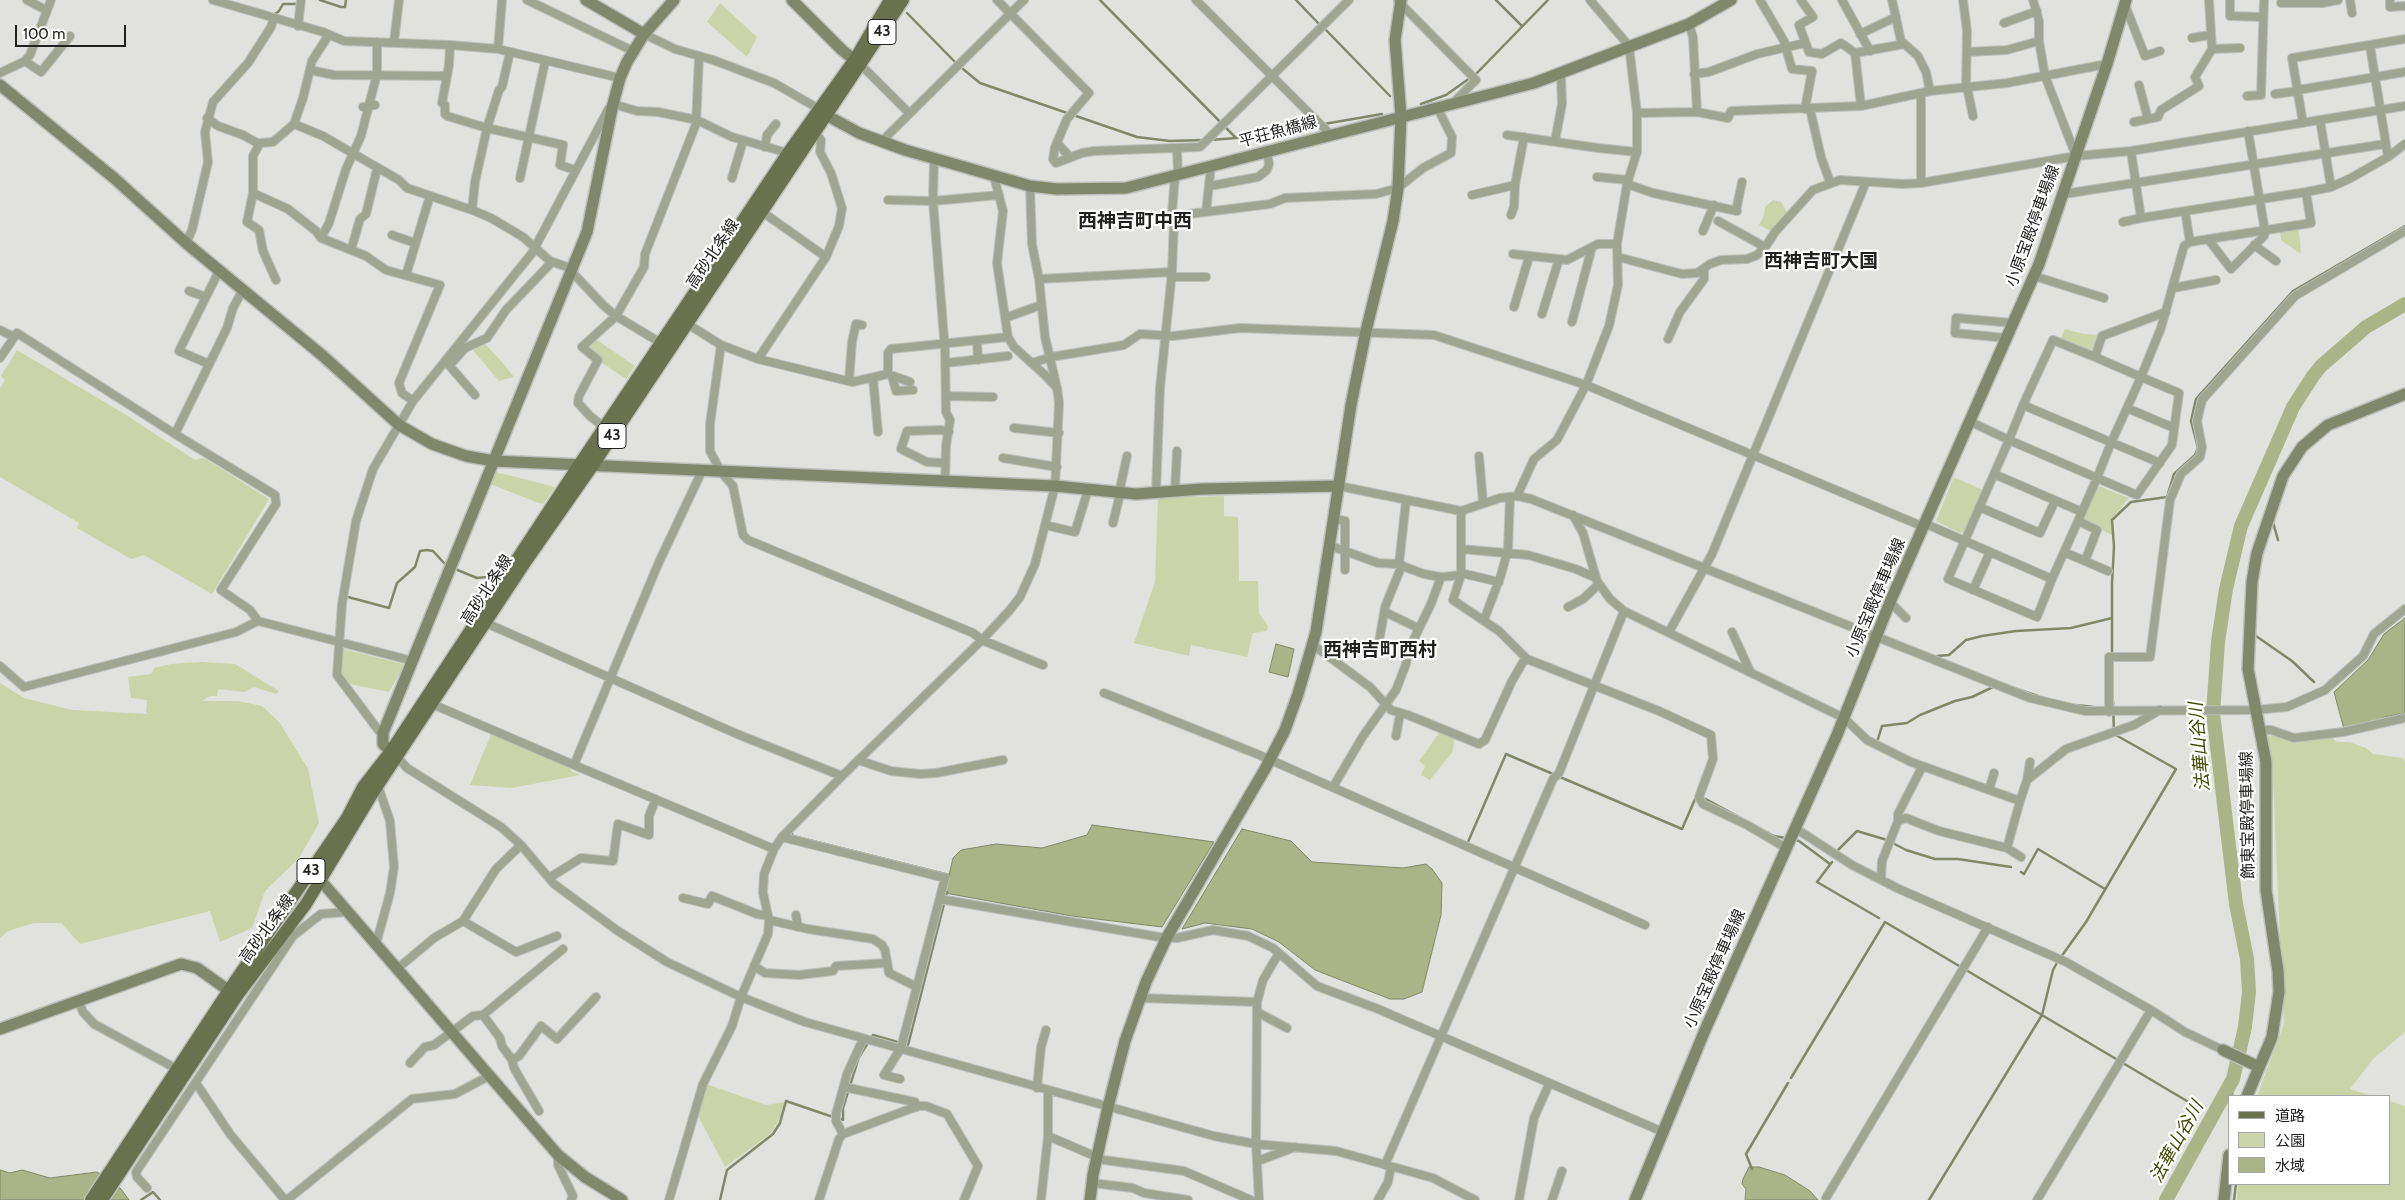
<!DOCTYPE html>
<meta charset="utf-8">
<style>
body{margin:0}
#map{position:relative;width:2405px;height:1200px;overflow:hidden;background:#e1e2dd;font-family:Cabin,"Noto Sans JP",sans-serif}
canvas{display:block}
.legend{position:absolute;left:2228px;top:1095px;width:162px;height:90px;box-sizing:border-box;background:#fff;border:1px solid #a6a6a6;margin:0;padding:6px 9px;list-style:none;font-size:15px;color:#212120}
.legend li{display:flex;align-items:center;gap:10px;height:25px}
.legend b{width:25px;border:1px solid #a6a6a6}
.scale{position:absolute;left:15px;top:25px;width:111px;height:22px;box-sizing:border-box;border:2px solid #212120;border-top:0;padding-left:6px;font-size:15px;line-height:18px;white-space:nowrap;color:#212120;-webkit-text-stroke:4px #fff;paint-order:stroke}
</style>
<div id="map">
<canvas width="2405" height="1200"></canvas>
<ul class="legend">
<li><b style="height:6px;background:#6a714e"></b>道路</li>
<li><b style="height:14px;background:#cad4a8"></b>公園</li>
<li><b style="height:14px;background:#aab487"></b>水域</li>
</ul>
<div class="scale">100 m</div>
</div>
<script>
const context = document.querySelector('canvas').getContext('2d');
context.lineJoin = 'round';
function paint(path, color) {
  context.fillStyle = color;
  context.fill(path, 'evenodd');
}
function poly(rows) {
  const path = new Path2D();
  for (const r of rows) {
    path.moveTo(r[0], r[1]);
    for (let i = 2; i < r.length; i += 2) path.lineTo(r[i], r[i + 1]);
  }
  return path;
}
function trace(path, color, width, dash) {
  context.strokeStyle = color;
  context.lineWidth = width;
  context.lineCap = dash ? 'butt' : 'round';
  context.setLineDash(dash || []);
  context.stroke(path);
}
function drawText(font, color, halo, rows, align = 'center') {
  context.font = font + ' Cabin,"Noto Sans JP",sans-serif';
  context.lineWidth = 4.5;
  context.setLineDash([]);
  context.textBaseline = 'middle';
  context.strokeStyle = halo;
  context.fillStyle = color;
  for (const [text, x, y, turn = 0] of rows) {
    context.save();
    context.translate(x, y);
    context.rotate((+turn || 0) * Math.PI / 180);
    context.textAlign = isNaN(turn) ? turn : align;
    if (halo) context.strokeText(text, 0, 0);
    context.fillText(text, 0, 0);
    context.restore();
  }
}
paint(poly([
 [720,3,757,37,747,57,707,22],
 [1773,200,1781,202,1788,214,1771,231,1759,225,1764,215,1765,207],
 [2298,227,2300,240,2301,254,2281,240,2280,231],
 [2065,329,2084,334,2101,335,2093,351,2061,338],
 [594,338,635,366,626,379,599,361,602,358,587,347],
 [482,341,502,362,514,377,499,381,471,348],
 [17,350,123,413,195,460,204,458,269,499,212,594,144,555,131,559,77,528,79,523,0,477,0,388,5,380,1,376],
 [496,472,555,487,543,504,539,503,490,484],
 [1954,477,1983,490,1965,531,1960,533,1936,521],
 [2099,486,2129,498,2111,520,2112,535,2084,521,2083,519,2096,487],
 [1224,496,1224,516,1238,517,1239,581,1258,581,1259,613,1268,626,1267,631,1253,633,1247,657,1191,645,1189,656,1134,643,1155,582,1158,498],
 [343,649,403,664,403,667,389,692,345,683,339,673],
 [201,662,235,664,279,691,276,694,254,687,245,692,218,689,217,696,210,696,202,701,238,701,262,706,280,723,308,769,319,823,299,858,265,891,252,928,220,942,210,911,80,944,61,923,34,923,8,931,0,938,0,683,24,698,72,710,150,714,146,713,147,700,131,698,128,677,151,674,154,668,171,664],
 [492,732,570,766,571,771,580,775,512,788,470,785],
 [1439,733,1454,738,1453,751,1430,780,1421,775,1425,766,1419,761],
 [2277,735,2296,743,2331,737,2337,742,2349,742,2366,748,2373,754,2403,758,2405,762,2405,1032,2373,1059,2350,1089,2373,1096,2257,1096,2284,1024,2272,761,2267,736],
 [706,1084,766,1105,785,1102,781,1116,771,1133,725,1167,696,1112],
 [2389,1101,2405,1106,2405,1200,2237,1200,2238,1184,2389,1184]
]), '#cad4a8');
const water = poly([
 [2405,618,2405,713,2384,717,2381,721,2344,729,2334,692,2368,660,2384,634,2405,618],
 [1276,644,1294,649,1288,677,1269,672,1276,644],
 [1092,825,1214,842,1162,927,1072,916,945,893,953,858,961,850,996,844,1042,848,1087,835,1092,825],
 [1242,829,1291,841,1312,862,1403,868,1426,864,1432,869,1442,883,1441,915,1422,992,1404,999,1390,999,1315,970,1279,942,1252,929,1205,923,1182,929,1242,829],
 [1749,1167,1759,1167,1785,1175,1810,1191,1818,1200,1745,1200,1746,1189,1742,1184,1743,1179,1749,1167],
 [0,1170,10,1173,22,1170,50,1178,97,1172,121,1189,129,1200,0,1200,0,1170]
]);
paint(water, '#aab487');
trace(water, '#818868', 1);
trace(poly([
 [320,0,341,7,345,7,346,0],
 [1100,0,1236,138],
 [1296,0,1319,24],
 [1496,0,1522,26],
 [907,13,955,62],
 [274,15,279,11,283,4,298,4],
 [1326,30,1390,96],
 [963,69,980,83,1137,137,1170,141,1204,140],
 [1421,104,1446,95,1477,73,1548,0],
 [1324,124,1382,114],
 [1210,140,1236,138,1318,125],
 [2273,522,2278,540],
 [455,569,477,578,487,577,492,580],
 [348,597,389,608,397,583,415,567,420,551,427,550,433,551,444,563],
 [2256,636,2292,661,2314,682],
 [2112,655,2112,583,2114,547,2112,520,2131,502,2167,497,2174,474,2195,455,2198,448,2191,421,2196,399,2293,291,2405,226],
 [1937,656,1949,655,1966,640,1982,636,2016,631,2071,628,2112,618],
 [1999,683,2038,696],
 [2075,705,2094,707],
 [1877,742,1882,726,1907,723,1920,715,1955,701,1972,697,1995,686],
 [1702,797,1774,836,1786,838],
 [791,831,793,836,949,875],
 [1794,840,1799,841,1830,864],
 [1468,842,1506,754,1682,829,1696,797],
 [1837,851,1857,831,1887,840,1906,850,1935,859,1958,859,2011,867],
 [1832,862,1817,882,1879,918],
 [2021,872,2024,874,2038,849,2105,889],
 [2061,957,2086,922,2176,769,2114,734,2113,701],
 [1791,1078,1885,922,2192,1104],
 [2232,1096,2233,1079],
 [839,1118,843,1120,843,1108,859,1057,873,1035,908,1045,947,892],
 [1752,1169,1746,1154,1788,1083],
 [141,1200,153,1192,160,1200],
 [720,1200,727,1170,773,1134,780,1123,786,1101,833,1117],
 [1929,1200,2042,1015,2053,970,2058,961],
 [2234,1200,2236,1184]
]), '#818868', 2.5);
trace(poly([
 [2166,1200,2233,1079,2245,1027,2249,992,2247,959,2236,904,2213,713,2218,642,2226,589,2241,526,2293,407,2313,376,2321,366,2366,327,2405,304]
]), '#aab487', 14);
const street = poly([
 [27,0,46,10],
 [213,0,323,32,344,41,450,45,498,49,620,78],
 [527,0,633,51],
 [997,0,1089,93,1067,119,1055,147,1053,159,1056,163,1082,153,1094,151,1200,147,1349,0],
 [1196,0,1330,134],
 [1760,0,1784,41,1792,69,1812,71,1805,109],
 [1801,0,1813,17,1799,25,1809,52,1822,54,1841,43,1855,53,1861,106],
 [1842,0,1870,51],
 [1892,0,1901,41,1918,56,1926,72,1930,91],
 [1963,0,1967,31,1966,87],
 [2033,0,2039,21,2039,41,2045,76,2076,156],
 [2230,0,2230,16,2263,17],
 [2295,0,2295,3,2322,3,2338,0],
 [2350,0,2352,13],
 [2390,0,2390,7,2405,6],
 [1398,1,1476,80,1452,104],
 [2281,3,2295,3],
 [2125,5,2145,56,2160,51],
 [2004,23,2037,11],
 [1689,24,1693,37,1697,112],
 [298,26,301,0],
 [644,34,675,49,713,60,774,83,819,109],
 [1860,34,1896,17],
 [328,36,312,61,303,98,294,124,273,142,260,143,253,156,253,193,288,209,316,231,321,238,329,223,346,169,361,136,377,74,377,42],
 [2192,38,2210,35],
 [394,42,399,0],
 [450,45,449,65,442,103,445,105,445,114,447,116,487,128,475,182,472,210,491,218,523,237,550,261,573,269],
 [498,49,502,0],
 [2212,49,2240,48],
 [510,52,502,87,499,90,487,128,563,145,560,165,575,170],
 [1967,52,2007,50,2039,41],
 [1855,53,1904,44],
 [25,61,41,72,70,36],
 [861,65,909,113],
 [310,70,334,75,447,76],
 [0,73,25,61,30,55,51,0],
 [1694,74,1709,72,1757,54,1805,43],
 [2139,85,2148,119,2158,117,2161,110,2199,86,2195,77,2212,49,2209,0],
 [1967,87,1973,116],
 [2298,90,2405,72],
 [1921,94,1921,183],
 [2275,94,2298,91],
 [2247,96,2261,95,2264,0],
 [363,107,375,105],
 [1810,109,1821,157,1830,182],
 [1637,113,1697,112,1728,118,1731,111,1861,106,1930,91,2007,83,2107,64],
 [207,118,218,126,243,135,259,144],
 [2320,120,2331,187],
 [2134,122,2148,119],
 [2303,123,2292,58,2405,39],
 [294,124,323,136,399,180,407,188,472,210],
 [1507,135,1598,148,1637,152],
 [1555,141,1562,104,1561,75],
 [881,142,1024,0],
 [1057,143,1070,157],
 [765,147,767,135,776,124],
 [1177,148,1178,175],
 [2131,151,2141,218,2306,192,2331,187,2349,179,2388,157,2370,46],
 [2388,157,2405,144],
 [934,160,933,201,945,350,946,412,950,420,946,446,945,482],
 [1597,177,1628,180],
 [520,178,545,62],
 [732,178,743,141],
 [1627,184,1653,193,1737,211],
 [1030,186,1032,244,1039,279,1045,337,1057,388],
 [1210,186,1258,177,1267,170,1269,164,1267,152],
 [253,193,247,222,259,230,263,251,276,280],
 [2064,194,2385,144],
 [1472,195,1515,185],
 [888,200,933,201,999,195],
 [761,211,826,257,839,226,842,208,831,173,820,152,821,140,814,131],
 [1736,211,1742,182],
 [1206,212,1211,166],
 [1511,215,1514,207,1515,185,1524,137],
 [1173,216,1270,204,1285,198,1376,194,1398,188,1423,168,1451,153,1452,137,1437,107],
 [1718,221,1765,247],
 [2123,222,2141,218],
 [1703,231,1714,205],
 [392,235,415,243],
 [321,238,366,256,386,270,440,285,399,383,402,393,413,401],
 [2208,239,2231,269,2264,236,2265,231,2248,131],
 [2190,242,2311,223,2306,192],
 [186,243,192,230,208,162,205,132,213,102,248,63,271,27,274,18],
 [2254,245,2276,261],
 [351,250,360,219,366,214,377,169],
 [1513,254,1567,260,1598,244,1617,244],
 [1618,257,1682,274,1697,273,1710,264,1721,260,1747,259,1757,255,1766,246,1775,232,1813,190,1840,180,1903,184,1921,183,2076,156,2131,151,2405,106],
 [572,272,603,305,616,316,644,267,645,254,696,124,699,57],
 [406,275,430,196],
 [2034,276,2104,298],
 [1171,277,1206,277],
 [1039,279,1172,272],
 [2173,288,2216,280],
 [189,291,206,297],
 [1514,307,1529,257],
 [1542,314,1559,259],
 [1005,318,1041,305],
 [1572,322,1592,247],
 [686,323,721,345,758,359,852,382,888,374,910,382],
 [0,330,14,337],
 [2006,338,1955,333,1956,318,2013,323],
 [1668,339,1680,312,1704,279,1704,269],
 [977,340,978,360],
 [721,345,710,424,710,451,721,472,733,486,743,535,748,540,973,633,982,640,1043,665],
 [2095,357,2102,336,2166,312],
 [0,358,17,333,175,434,275,495,276,504,221,590,250,610,258,621,413,661],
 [758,359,826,257],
 [447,363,475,395],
 [946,363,1008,356],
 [1032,363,1051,357,1124,345,1140,334,1173,336,1240,328,1434,335,1586,385,1924,527],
 [209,364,179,351,219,271],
 [450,365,465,348,487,338,506,310,552,262],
 [888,374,888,353,891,349,1008,337],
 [892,376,896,391,913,390],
 [873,378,878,432],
 [849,381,852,342,856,324,862,325],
 [946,396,993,397],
 [2023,405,2160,463],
 [2127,408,2174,428],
 [1971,422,2009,440,2097,478,2137,495,2172,445,2179,393,2141,377,2095,357,2053,340,2023,405,2009,440,1994,474,1948,579,2037,617,2052,579,2082,512,2097,478,2111,443,2127,408,2141,377,2161,328,2184,246,2190,242,2185,211],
 [604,427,590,416,578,403,579,396,598,360,582,347,616,316,661,343],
 [1014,428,1059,433],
 [175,434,227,328,233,308,240,295,245,291],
 [1479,456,1483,503],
 [1003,458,1057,467],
 [945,463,927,462,901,449,907,431,941,430,949,432],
 [702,471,659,562,574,765,774,849],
 [1994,474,2082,512],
 [1339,486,1461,511,1500,498,1517,496,1531,499,2030,698,2085,711,2255,710,2287,707,2325,690,2363,656,2374,634,2405,609],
 [1175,490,1177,451],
 [1156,492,1160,388,1172,272,1174,222,1172,213,1175,176],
 [1119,493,1127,456],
 [1517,496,1534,459,1557,440,1586,385,1609,326,1618,285,1617,244,1627,184,1637,152,1637,113,1629,46,1590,0],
 [1979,507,2040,533,2055,501],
 [1573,515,1583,533,1597,581,1610,599,1624,611,1844,718,1867,740,1911,762,2020,801,2027,780,2066,749,2134,725,2160,710],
 [1335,519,1345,521,1345,570],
 [2078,521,2097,530,2085,561],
 [1113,523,1120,494],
 [1926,524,2052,579],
 [1045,525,1075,532,1088,490],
 [1331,546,1378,563,1397,564,1424,574,1441,577],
 [1461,549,1528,555,1576,569,1596,578],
 [2064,552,2108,571],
 [1399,564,1406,501],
 [1402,565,1385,607,1379,642,1381,646,1407,656],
 [1461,573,1499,582],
 [1461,575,1453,600,1499,631,1527,659],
 [1973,590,1990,552],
 [1890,602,1906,618],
 [1568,607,1583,599,1599,584],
 [1385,612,1418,628],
 [1484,620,1501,575,1508,549,1510,497],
 [486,623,737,734,842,776],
 [1669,632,1712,554,1866,182],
 [1732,632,1750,671],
 [1313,645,1370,687,1391,710,1408,715,1479,744,1485,740,1512,681,1523,662,1527,659,1659,711,1711,735,1713,759,1699,797,1703,804,1747,825,1786,848],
 [0,666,24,687,236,632,258,621],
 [1104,693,1257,754,1645,925],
 [432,704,574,765],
 [2109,712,2109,657,2150,657,2170,500,2181,474,2200,457,2202,447,2197,421,2202,400,2295,296,2405,231],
 [2261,730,2271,730,2294,738,2343,732,2405,718],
 [379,731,337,675,342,604,356,521,373,469,413,401,532,253,609,108,613,104,637,111,658,112,697,120,732,137,788,153],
 [1396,736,1400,714],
 [398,758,407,768,501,827,521,845,554,884,618,931,667,962,741,997,805,1022,1214,1136,1256,1144,1336,1151,1433,1178,1475,1200],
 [858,760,891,771,920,774,936,773,1003,760],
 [2027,780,2030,762],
 [1333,787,1363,736,1396,690,1406,664,1408,651,1431,604,1441,577,1461,575,1461,511],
 [1989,790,1994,773],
 [1898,821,1906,818,1939,831,2007,848,2020,801],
 [1795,828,1852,865,1899,889,2066,962,2151,1010,2185,1032,2223,1050],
 [782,837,945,878,901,1048,884,1075,900,1079],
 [2007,848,2021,857],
 [549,878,581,858,613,861,618,824,649,835,649,816,656,799],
 [1881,879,1882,861,1898,821,1898,814,1922,767],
 [683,898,708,904,712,896,757,914,768,916],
 [940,899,1159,937,1177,938,1213,930,1248,936,1273,948,1317,986,1378,1009,1663,1132],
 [796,915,798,927],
 [769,920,808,929,873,939,882,945,885,950,889,973,917,987],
 [463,921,516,952,557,936],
 [376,944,390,893,394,867,390,821,378,786],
 [754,966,765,973,799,975,833,971,836,966,887,963],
 [397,969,434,938,463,921,496,869,521,845],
 [1141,998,1257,1002],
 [78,1000,83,1012,94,1024,177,1069],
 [1257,1012,1287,1028],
 [483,1015,500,1038,502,1046,512,1060,514,1068,539,1111],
 [512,1060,519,1056,541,1026,557,1039,596,997],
 [410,1063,425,1047,434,1045,473,1016,483,1015,563,949],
 [196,1083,230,1134,285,1200],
 [844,1087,915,1102,917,1107],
 [1037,1088,1041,1047,1046,1030],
 [843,1134,918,1106,926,1106,947,1114,978,1166,964,1200],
 [1048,1136,1104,1160,1184,1171,1251,1200],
 [558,1155,558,1165,573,1196,571,1200],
 [1258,1161,1295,1147],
 [1385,1165,1553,779,1559,773,1624,611],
 [1092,1183,1133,1188,1144,1193,1188,1200],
 [147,1188,137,1177,136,1172,293,936,321,914,347,912],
 [1826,1198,1988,927],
 [287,1200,412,1099,455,1094,489,1076],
 [669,1200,703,1084,732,1026,741,997,768,934,769,920,763,893,764,874,774,849,782,837,842,776,982,640,1009,611,1020,597,1035,564,1055,486,1059,403,1057,388,1045,375,1014,347,1008,337,997,263,1003,211,994,177],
 [819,1200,839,1139,843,1134,836,1121,836,1114,847,1074,863,1039],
 [1041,1200,1048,1136,1048,1091],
 [1259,1200,1256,1144,1257,1002,1263,980,1279,953],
 [1378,1200,1388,1182,1391,1167],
 [1519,1200,1534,1118,1549,1084],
 [1552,1200,1562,1171],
 [2037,1200,2151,1010]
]);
const secondary = poly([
 [586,0,644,34],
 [792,0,842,50,861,65],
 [0,85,114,178,186,243,323,356,399,425,432,444,466,456,494,461,1055,486,1136,494,1202,489,1339,486],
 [826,115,859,133,905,150,1030,186,1057,189,1126,188,1534,83,1689,24,1731,0],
 [397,757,383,744,383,733,587,232,613,104,620,78,627,62,644,34,674,0],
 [316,875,558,1155,585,1177,622,1200],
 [0,1029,181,964,197,968,235,995],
 [2223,1050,2259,1067],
 [2247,1096,2272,1037,2279,992,2278,971,2266,890,2266,762,2248,669,2252,582,2257,553,2283,476,2302,447,2328,425,2405,394],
 [1090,1200,1093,1175,1108,1107,1125,1041,1146,982,1167,937,1265,769,1285,730,1298,694,1316,632,1351,405,1366,331,1393,221,1398,188,1401,116,1395,40,1401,0],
 [1635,1200,1705,1030,1837,735,1890,602,2039,264,2107,64,2126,0],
 [2224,1200,2229,1155]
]);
const primary = poly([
 [91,1200,229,990,347,818,363,787,391,751,579,465,788,153,855,59,890,0],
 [102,1200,237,996,306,904,374,791,526,561,593,465,903,0]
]);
trace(street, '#bebfbb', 10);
trace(secondary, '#bebfbb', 14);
trace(primary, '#bebfbb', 15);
trace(street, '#a0a591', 8);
trace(secondary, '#80876a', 11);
trace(primary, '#6a714e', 12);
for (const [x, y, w] of [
 [882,32,28],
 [612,436,28],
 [311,871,28]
]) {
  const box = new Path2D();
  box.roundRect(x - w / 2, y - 12.5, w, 25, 4);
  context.fillStyle = '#fff';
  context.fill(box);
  trace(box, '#212120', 1);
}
drawText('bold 15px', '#212120', null, [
 ["43",882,32],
 ["43",612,436],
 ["43",311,871]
]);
drawText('16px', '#212120', '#fff', [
 ["平荘魚橋線",1278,132,-15],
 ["小原宝殿停車場線",2033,226,-70],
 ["高砂北条線",713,254,-56],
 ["高砂北条線",487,590,-57],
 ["小原宝殿停車場線",1876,598,-67],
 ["飾東宝殿停車場線",2248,815,-91],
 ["高砂北条線",267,929,-54],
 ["小原宝殿停車場線",1715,969,-66]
]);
drawText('italic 18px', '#414b00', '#fff', [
 ["法華山谷川",2200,747,-95],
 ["法華山谷川",2177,1142,-61]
]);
drawText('bold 19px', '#212120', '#fff', [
 ["西神吉町中西",1135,221],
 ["西神吉町大国",1821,261],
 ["西神吉町西村",1380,650]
]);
</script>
